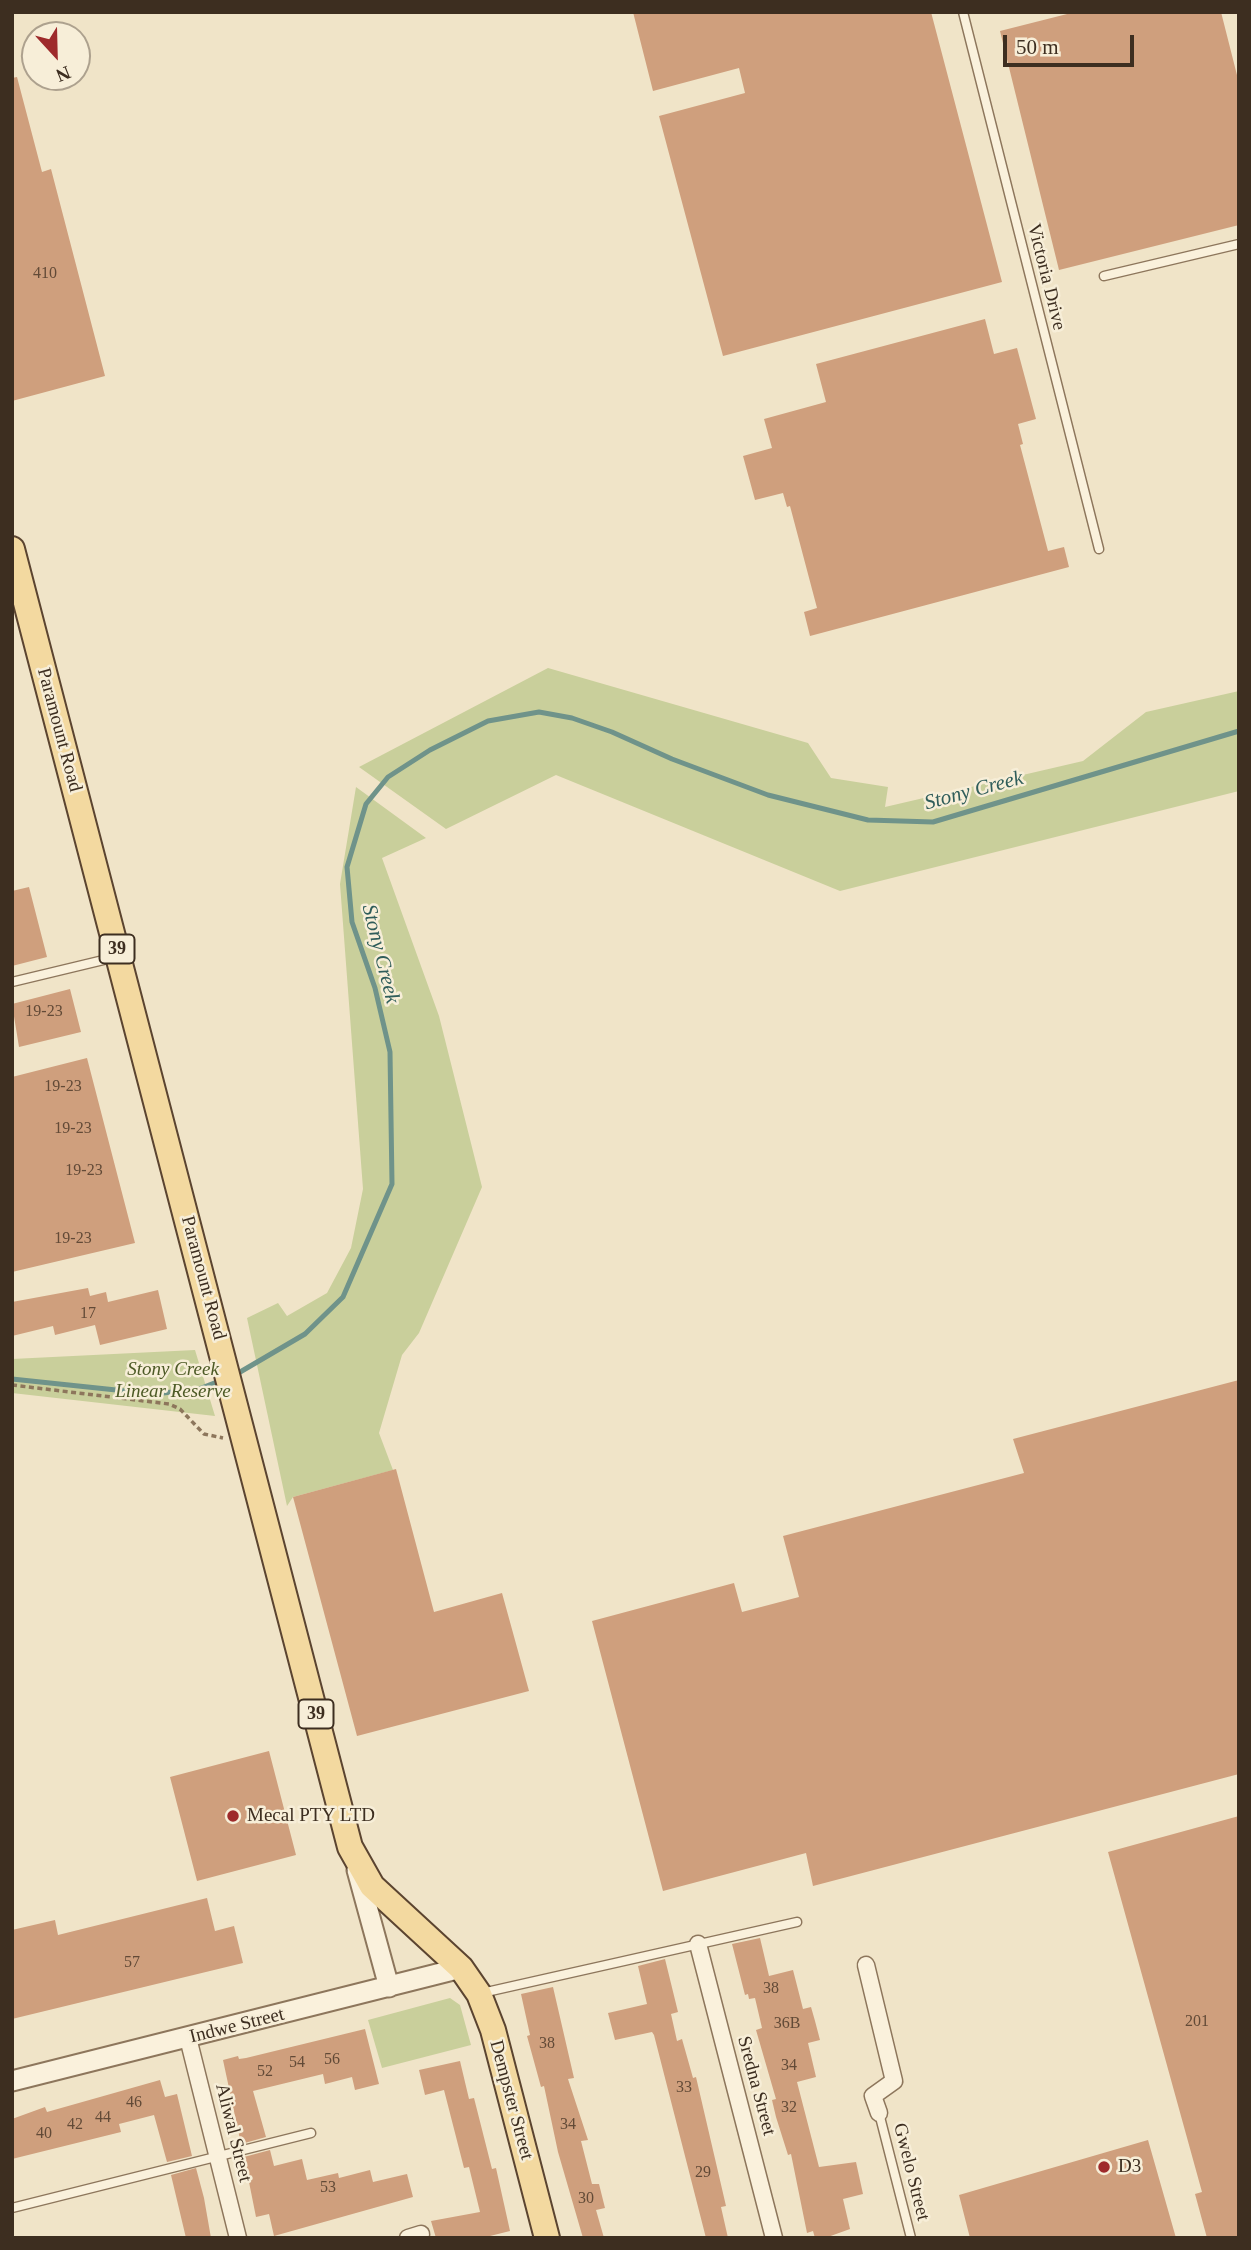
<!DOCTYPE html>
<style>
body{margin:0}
#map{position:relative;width:1251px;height:2250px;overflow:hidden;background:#f0e4c8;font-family:"Times New Roman",serif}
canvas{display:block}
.frame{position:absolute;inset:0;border:14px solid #3d2e20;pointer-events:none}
.north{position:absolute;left:21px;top:21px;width:70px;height:70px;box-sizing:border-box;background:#f7eed8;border:2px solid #ada18e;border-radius:50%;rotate:158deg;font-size:19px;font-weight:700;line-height:28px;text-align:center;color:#3d2e20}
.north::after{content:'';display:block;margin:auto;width:24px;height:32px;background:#9e2a2b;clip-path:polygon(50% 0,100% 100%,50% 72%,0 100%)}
.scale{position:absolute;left:1003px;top:35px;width:131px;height:32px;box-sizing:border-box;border:4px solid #3d2e20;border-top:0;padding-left:9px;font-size:21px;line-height:24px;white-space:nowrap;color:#3d2e20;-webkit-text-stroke:5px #f7eed8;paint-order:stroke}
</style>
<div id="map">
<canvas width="1251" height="2250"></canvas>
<div class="frame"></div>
<div class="north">N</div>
<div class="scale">50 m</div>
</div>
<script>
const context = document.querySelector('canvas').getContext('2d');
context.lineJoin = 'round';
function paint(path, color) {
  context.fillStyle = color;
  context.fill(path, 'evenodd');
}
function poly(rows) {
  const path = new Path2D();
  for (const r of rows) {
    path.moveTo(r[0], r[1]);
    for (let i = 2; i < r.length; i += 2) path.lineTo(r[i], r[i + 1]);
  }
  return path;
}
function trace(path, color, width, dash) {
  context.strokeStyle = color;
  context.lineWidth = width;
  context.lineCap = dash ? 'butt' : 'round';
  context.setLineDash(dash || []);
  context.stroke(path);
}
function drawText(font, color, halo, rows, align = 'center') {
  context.font = font + ' "Times New Roman",serif';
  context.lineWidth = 5;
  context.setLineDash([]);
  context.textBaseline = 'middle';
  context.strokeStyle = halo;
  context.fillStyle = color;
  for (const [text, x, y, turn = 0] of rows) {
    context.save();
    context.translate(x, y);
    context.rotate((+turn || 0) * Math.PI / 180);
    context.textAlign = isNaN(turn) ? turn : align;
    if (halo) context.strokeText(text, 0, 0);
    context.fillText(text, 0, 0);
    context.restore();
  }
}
paint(poly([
 [548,668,808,743,831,778,888,787,885,807,1083,761,1146,712,1239,691,1239,791,840,891,556,775,446,829,359,767],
 [356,787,426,838,382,858,439,1016,482,1187,419,1333,402,1355,379,1433,393,1470,293,1497,287,1506,247,1318,278,1303,287,1316,327,1293,351,1248,363,1189,340,884],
 [195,1350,215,1416,12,1393,12,1359],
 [450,1998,460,2005,471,2045,382,2068,368,2020]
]), '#c9cf9b');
trace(poly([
 [235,1375,305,1334,343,1297,392,1184,390,1052,375,988,352,922,347,867,366,804,388,777,430,750,488,721,539,712,572,718,612,732,672,759,768,795,868,820,933,822,1239,731],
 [12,1379,154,1394,199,1389,222,1380]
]), '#6f938a', 5);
paint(poly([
 [633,12,931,12,1002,282,723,356,659,116,745,93,739,68,653,91],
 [1075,12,1221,12,1239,83,1239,225,1059,270,1000,31],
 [17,77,42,172,51,169,105,376,12,401,12,78],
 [985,319,994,354,1017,348,1036,419,1018,424,1023,444,1020,445,1048,551,1064,547,1069,567,810,636,804,612,817,608,790,506,787,507,783,493,755,500,743,456,772,448,764,419,826,402,816,364],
 [29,887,47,957,12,966,12,891],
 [70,989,81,1032,19,1047,12,1004],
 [87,1058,135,1243,12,1272,12,1077],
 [88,1288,90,1296,106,1292,108,1302,158,1290,167,1329,100,1345,95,1325,55,1335,53,1326,12,1336,12,1302],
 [1239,1380,1239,1774,813,1886,806,1853,663,1891,592,1621,734,1583,742,1612,799,1597,783,1536,1024,1473,1013,1439],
 [396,1469,434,1612,502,1593,529,1691,357,1736,293,1497],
 [269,1751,296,1855,197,1881,170,1777],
 [1239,1816,1239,2238,1207,2238,1195,2194,1202,2192,1108,1852],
 [207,1898,215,1931,234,1926,243,1963,12,2019,12,1930,55,1920,58,1935],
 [760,1938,769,1976,793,1970,803,2009,811,2007,815,2021,820,2040,808,2043,816,2077,797,2082,819,2167,856,2162,863,2194,843,2199,850,2229,825,2238,815,2238,813,2231,807,2233,791,2154,788,2155,776,2117,772,2100,776,2099,756,2030,762,2028,755,1998,749,1999,748,1994,745,1995,732,1944],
 [665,1959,678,2012,671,2014,677,2041,682,2039,693,2078,696,2077,726,2206,721,2207,728,2238,706,2238,654,2035,652,2032,615,2040,608,2013,647,2004,638,1966],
 [553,1987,574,2078,568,2079,588,2140,581,2141,592,2184,599,2184,605,2208,596,2210,604,2238,583,2238,558,2152,544,2086,541,2087,527,2036,530,2035,521,1994],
 [365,2029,379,2084,355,2090,352,2077,325,2084,323,2074,253,2091,266,2137,241,2144,223,2060,238,2056,239,2059,246,2058],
 [460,2061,469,2099,474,2098,492,2169,496,2168,510,2231,482,2238,436,2238,431,2221,480,2212,469,2167,464,2168,444,2090,425,2095,419,2070],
 [160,2080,165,2097,177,2094,192,2156,167,2162,154,2115,119,2124,121,2132,12,2159,12,2119,45,2107,47,2112],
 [1148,2140,1176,2238,970,2238,959,2195],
 [270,2150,274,2166,302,2159,307,2180,338,2173,339,2178,370,2170,373,2182,407,2174,413,2197,274,2236,269,2214,256,2217,244,2157],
 [196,2168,204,2198,211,2238,186,2238,171,2175]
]), '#cf9f7d');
const service = poly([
 [963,12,1099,549],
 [1104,276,1239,244],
 [12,982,116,957],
 [482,1993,797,1922],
 [879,2113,911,2238],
 [12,2208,311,2133]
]);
const minor = poly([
 [698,1944,774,2238],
 [866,1965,894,2081,873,2096,879,2113],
 [188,2038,238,2238],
 [408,2238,421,2234]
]);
const tertiary = poly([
 [357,1870,389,1987],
 [12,2081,461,1968]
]);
const primary = poly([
 [12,549,350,1847,372,1886,461,1968,479,1994,493,2030,547,2238]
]);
trace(service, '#8d765c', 11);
trace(minor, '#8d765c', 19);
trace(tertiary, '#8d765c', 23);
trace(primary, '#5b4430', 28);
trace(poly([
 [12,1385,169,1404,180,1409,204,1434,223,1438]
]), '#8d765c', 3.5, [5, 3.5]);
trace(service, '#faf1dc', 8);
trace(minor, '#faf1dc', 16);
trace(tertiary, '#faf1dc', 19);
trace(primary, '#f3d9a0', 24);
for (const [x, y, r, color] of [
 [233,1816,7,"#9e2a2b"],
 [1104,2167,7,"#9e2a2b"]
]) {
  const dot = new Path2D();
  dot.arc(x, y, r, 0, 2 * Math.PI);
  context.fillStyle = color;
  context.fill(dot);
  trace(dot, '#f7eed8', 2.5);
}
drawText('16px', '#624a37', null, [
 ["410",45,274],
 ["19-23",44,1012],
 ["19-23",63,1087],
 ["19-23",73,1129],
 ["19-23",84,1171],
 ["19-23",73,1239],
 ["17",88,1314],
 ["57",132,1963],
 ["38",771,1989],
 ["201",1197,2022],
 ["36B",787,2024],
 ["38",547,2044],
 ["56",332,2060],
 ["54",297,2063],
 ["34",789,2066],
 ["52",265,2072],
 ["33",684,2088],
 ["46",134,2103],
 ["32",789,2108],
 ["44",103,2118],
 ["42",75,2125],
 ["34",568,2125],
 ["40",44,2134],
 ["29",703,2173],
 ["53",328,2188],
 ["30",586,2199]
]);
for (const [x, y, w] of [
 [117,949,35],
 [316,1714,35]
]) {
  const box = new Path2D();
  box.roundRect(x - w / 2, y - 14.5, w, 29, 5);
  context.fillStyle = '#f7eed8';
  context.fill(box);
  trace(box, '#3d2e20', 2);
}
drawText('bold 18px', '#3d2e20', null, [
 ["39",117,949],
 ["39",316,1714]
]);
drawText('19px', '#3d2e20', '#f7eed8', [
 ["Victoria Drive",1046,277,76],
 ["Paramount Road",59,730,75],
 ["Paramount Road",203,1278,75],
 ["Indwe Street",237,2026,-14],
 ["Sredna Street",756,2086,75],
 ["Dempster Street",511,2100,75],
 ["Aliwal Street",233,2133,76],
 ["Gwelo Street",911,2172,76]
]);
drawText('italic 19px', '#4d5a26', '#f7eed8', [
 ["Stony Creek",173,1370],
 ["Linear Reserve",173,1392]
]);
drawText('19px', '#3d2e20', '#f7eed8', [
 ["Mecal PTY LTD",247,1816],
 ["D3",1118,2167]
], 'left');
drawText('italic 21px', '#2f5d5a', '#f7eed8', [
 ["Stony Creek",974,791,-15],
 ["Stony Creek",380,954,76]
]);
</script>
